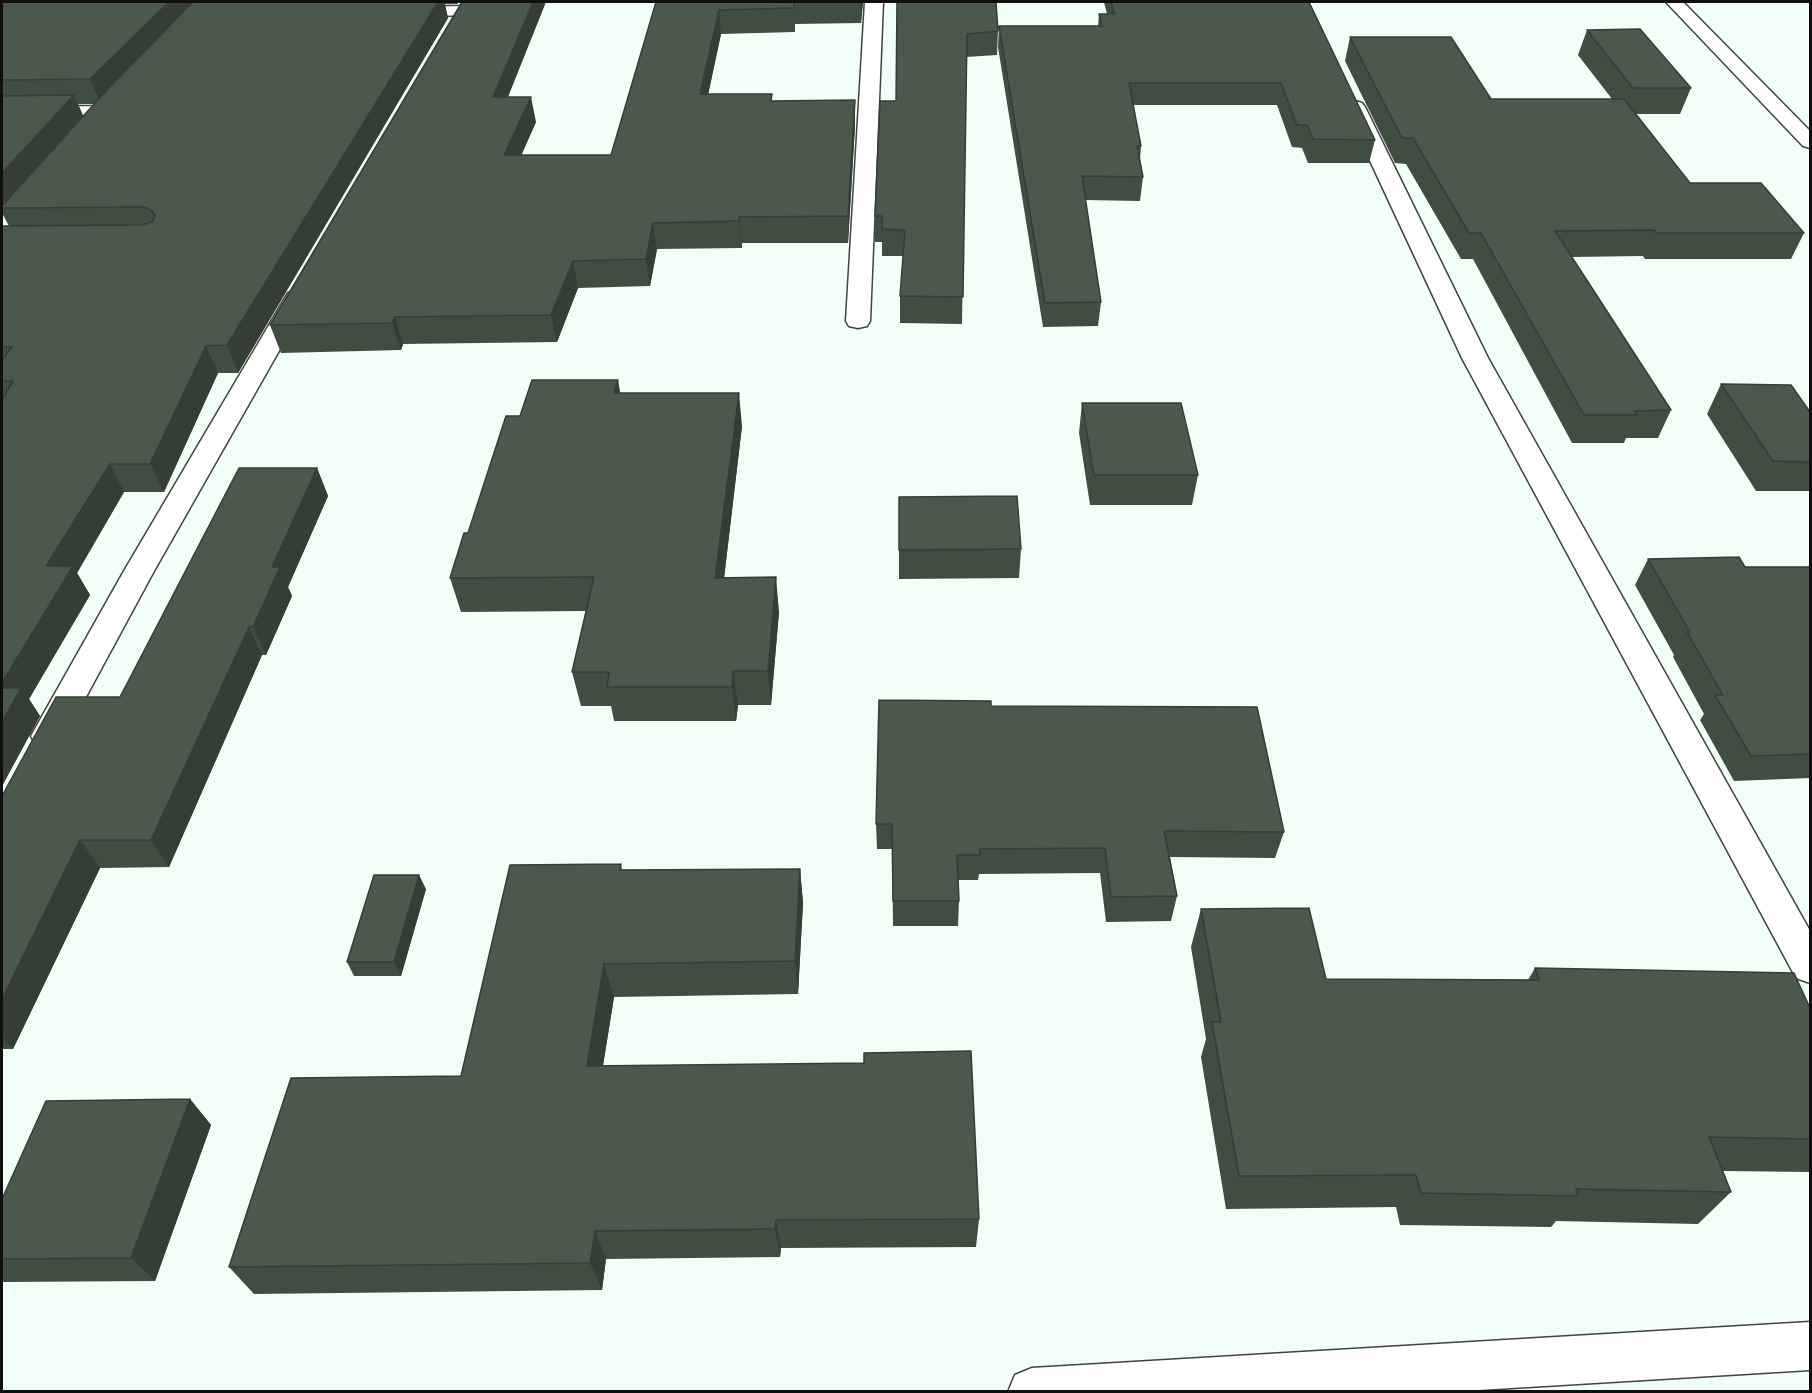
<!DOCTYPE html>
<style>
body{margin:0}
#map{position:relative;width:1812px;height:1393px;overflow:hidden;background:#f2fff8;font-family:Georgia,serif}
canvas{display:block}
.frame{position:absolute;inset:0;border:3px solid #0f0f0f;pointer-events:none}
</style>
<div id="map">
<canvas width="1812" height="1393"></canvas>
<div class="frame"></div>
</div>
<script>
const context = document.querySelector('canvas').getContext('2d');
context.lineJoin = 'round';
function poly(rows) {
  const path = new Path2D();
  for (const r of rows) {
    path.moveTo(r[0], r[1]);
    for (let i = 2; i < r.length; i += 2) path.lineTo(r[i], r[i + 1]);
  }
  return path;
}
function trace(path, color, width, dash) {
  context.strokeStyle = color;
  context.lineWidth = width;
  context.lineCap = dash ? 'butt' : 'round';
  context.setLineDash(dash || []);
  context.stroke(path);
}
function paint(path, color) {
  context.fillStyle = color;
  context.fill(path, 'evenodd');
}
const service = poly([
 [107,106,114,108,117,112,114,116,2,119,2,107,107,106]
]);
const minor = poly([
 [865,2,883,2,870,321,867,326,858,328,849,326,846,321,865,2],
 [1666,2,1683,2,1810,131,1810,148,1803,146,1666,2],
 [463,6,469,7,472,11,469,15,402,17,396,16,393,12,396,8,402,7,463,6],
 [1355,101,1362,103,1365,107,1488,358,1810,931,1810,983,1796,978,1462,358,1345,107,1348,103,1355,101],
 [297,291,306,293,309,298,154,571,60,745,48,749,36,745,31,736,124,571,285,298,288,293,297,291],
 [1810,1322,1810,1370,1445,1392,1008,1392,1015,1375,1032,1368,1810,1322]
]);
trace(service, '#424242', 3);
trace(minor, '#424242', 3);
paint(service, '#fff');
paint(minor, '#fff');
paint(poly([
 [2,2,459,2,457,4,445,4,448,18,238,373,218,373,164,492,124,492,77,573,90,595,29,699,40,716,2,786,2,226,9,226,2,213,2,214],
 [78,104,95,104,83,116],
 [656,2,863,2,861,23,795,24,795,32,721,34,708,94,773,101,855,126,848,243,742,243,742,248,657,249,650,286,578,288,557,342,403,344,401,350,281,353,270,325,508,97,536,122,521,155,611,155],
 [897,2,998,31,997,55,966,57,962,324,900,323,900,296,903,256,882,256,882,242,875,242,875,216,896,101],
 [1104,2,1309,2,1375,140,1369,163,1308,163,1302,148,1292,147,1277,105,1133,105,1141,146,1140,160,1143,177,1140,201,1085,200,1101,302,1098,326,1043,327,998,47,999,26,1098,26,1099,14,1107,14],
 [1587,30,1691,88,1680,114,1635,114,1690,183,1804,233,1791,259,1645,259,1643,256,1571,257,1671,410,1658,438,1626,438,1624,443,1572,443,1473,259,1461,259,1406,164,1395,163,1345,61,1350,37,1491,99,1612,99,1578,55],
 [1721,384,1810,412,1810,491,1756,491,1707,414],
 [620,393,742,426,724,578,779,612,771,705,738,705,736,721,614,721,611,706,581,706,572,672,586,611,461,612,450,578,520,416],
 [1082,403,1198,475,1192,505,1090,505,1079,433],
 [317,468,328,496,288,587,292,596,266,655,262,655,169,867,100,868,13,1049,2,1049,2,796,120,697],
 [899,497,1021,549,1019,578,899,579],
 [1648,559,1745,567,1810,567,1810,778,1734,781,1700,720,1704,714,1673,657,1674,655,1635,585],
 [991,706,1284,832,1275,858,1170,857,1177,896,1171,921,1106,922,1100,873,979,874,978,880,958,880,959,901,958,926,893,926,892,849,877,849,876,824],
 [621,864,622,870,800,869,803,903,798,994,614,997,603,1065,979,1219,976,1247,781,1248,780,1257,606,1259,602,1290,254,1294,229,1267,461,1076],
 [426,889,401,976,354,976,347,962],
 [1201,909,1326,979,1528,980,1535,968,1810,1008,1810,1172,1723,1171,1731,1192,1698,1224,1556,1221,1551,1227,1400,1225,1396,1207,1226,1209,1201,1057,1206,1039,1191,947],
 [190,1099,211,1125,155,1281,4,1282,2,1281,2,1199]
]), '#404d41');
paint(poly([
 [169,2,200,2,101,104,90,79],
 [438,2,444,2,448,18,238,373,227,345],
 [533,2,546,2,498,122,493,97],
 [861,2,863,2,861,23],
 [719,10,721,34,703,119,700,94],
 [74,95,85,120,2,208,2,173],
 [531,97,536,122,510,181,504,155],
 [855,100,855,126,848,243,848,216],
 [739,217,742,243,742,248,739,221],
 [653,223,657,249,650,286,646,259],
 [573,261,578,288,557,342,551,315],
 [395,317,403,344,401,350,392,323],
 [206,346,218,373,164,492,150,464],
 [618,380,624,414,614,393],
 [739,393,742,426,720,612,715,578],
 [110,464,124,492,77,573,90,595,29,699,40,716,2,786,2,683,46,566],
 [317,468,328,496,288,587,292,596,266,655,253,627,272,567],
 [776,577,779,612,771,705,768,671],
 [249,627,262,655,169,867,151,840],
 [733,671,738,705,736,721,732,687],
 [80,840,100,868,13,1049,2,1037,2,999],
 [800,869,803,903,798,994,795,961],
 [419,875,426,889,401,976,394,962],
 [604,964,614,997,598,1097,587,1066],
 [190,1099,211,1125,155,1281,131,1258],
 [776,1220,781,1248,780,1257,775,1229],
 [595,1231,606,1259,602,1290,590,1263]
]), '#343e35');
const building = poly([
 [2,2,169,2,90,79,2,80,2,2],
 [193,2,438,2,227,345,206,346,150,464,110,464,46,566,73,566,2,683,2,400,13,381,2,381,2,360,12,347,2,347,2,226,142,225,152,222,155,215,150,209,142,207,2,208,2,206,105,92,193,2],
 [462,2,533,2,493,97,531,97,504,155,611,155,656,2,794,2,794,8,719,10,700,94,772,94,771,101,855,100,848,216,739,217,739,221,653,223,646,259,573,261,551,315,395,317,392,323,270,325,462,2],
 [897,2,996,2,998,31,967,34,963,297,900,296,905,230,882,229,882,216,875,216,880,101,896,101,897,2],
 [1111,2,1309,2,1375,140,1313,139,1307,125,1297,125,1281,83,1129,83,1141,146,1137,146,1143,177,1082,176,1101,302,1045,303,999,26,1102,26,1099,14,1114,14,1111,2],
 [1640,29,1691,88,1633,88,1587,30,1640,29],
 [1350,37,1451,37,1491,99,1624,99,1690,183,1761,183,1804,233,1656,233,1654,230,1555,231,1671,410,1634,411,1637,415,1584,415,1481,233,1469,233,1413,138,1402,138,1350,37],
 [74,95,2,173,2,96,74,95],
 [532,380,618,380,614,393,739,393,715,578,776,577,768,671,733,671,732,687,607,687,609,672,572,672,594,577,450,578,464,533,468,533,506,416,520,416,532,380],
 [1721,384,1791,385,1810,412,1810,462,1773,461,1721,384],
 [1082,403,1181,403,1198,475,1094,475,1082,403],
 [239,468,317,468,272,567,280,567,253,627,249,627,151,840,80,840,2,999,2,796,56,697,120,697,239,468],
 [1017,496,1021,549,899,550,899,497,1017,496],
 [1739,557,1745,567,1810,567,1810,754,1751,756,1715,695,1723,695,1687,632,1690,632,1648,559,1739,557],
 [2,688,21,688,2,722,2,688],
 [879,700,991,701,991,706,1257,707,1284,832,1164,831,1177,896,1111,897,1105,848,980,849,980,855,957,855,959,901,893,901,892,824,876,824,879,700],
 [621,864,620,870,800,869,795,961,604,964,587,1066,864,1063,864,1053,971,1051,979,1219,776,1220,775,1229,595,1231,590,1263,229,1267,291,1078,461,1076,510,865,621,864],
 [374,875,419,875,394,962,347,962,374,875],
 [1309,908,1326,979,1539,980,1535,968,1794,973,1810,1008,1810,1139,1709,1137,1731,1192,1576,1189,1578,1196,1421,1193,1416,1175,1239,1176,1212,1022,1221,1022,1201,909,1309,908],
 [190,1099,131,1258,2,1259,2,1199,46,1101,190,1099]
]);
paint(building, '#4b594c');
trace(building, '#343e35', 1.5);
</script>
